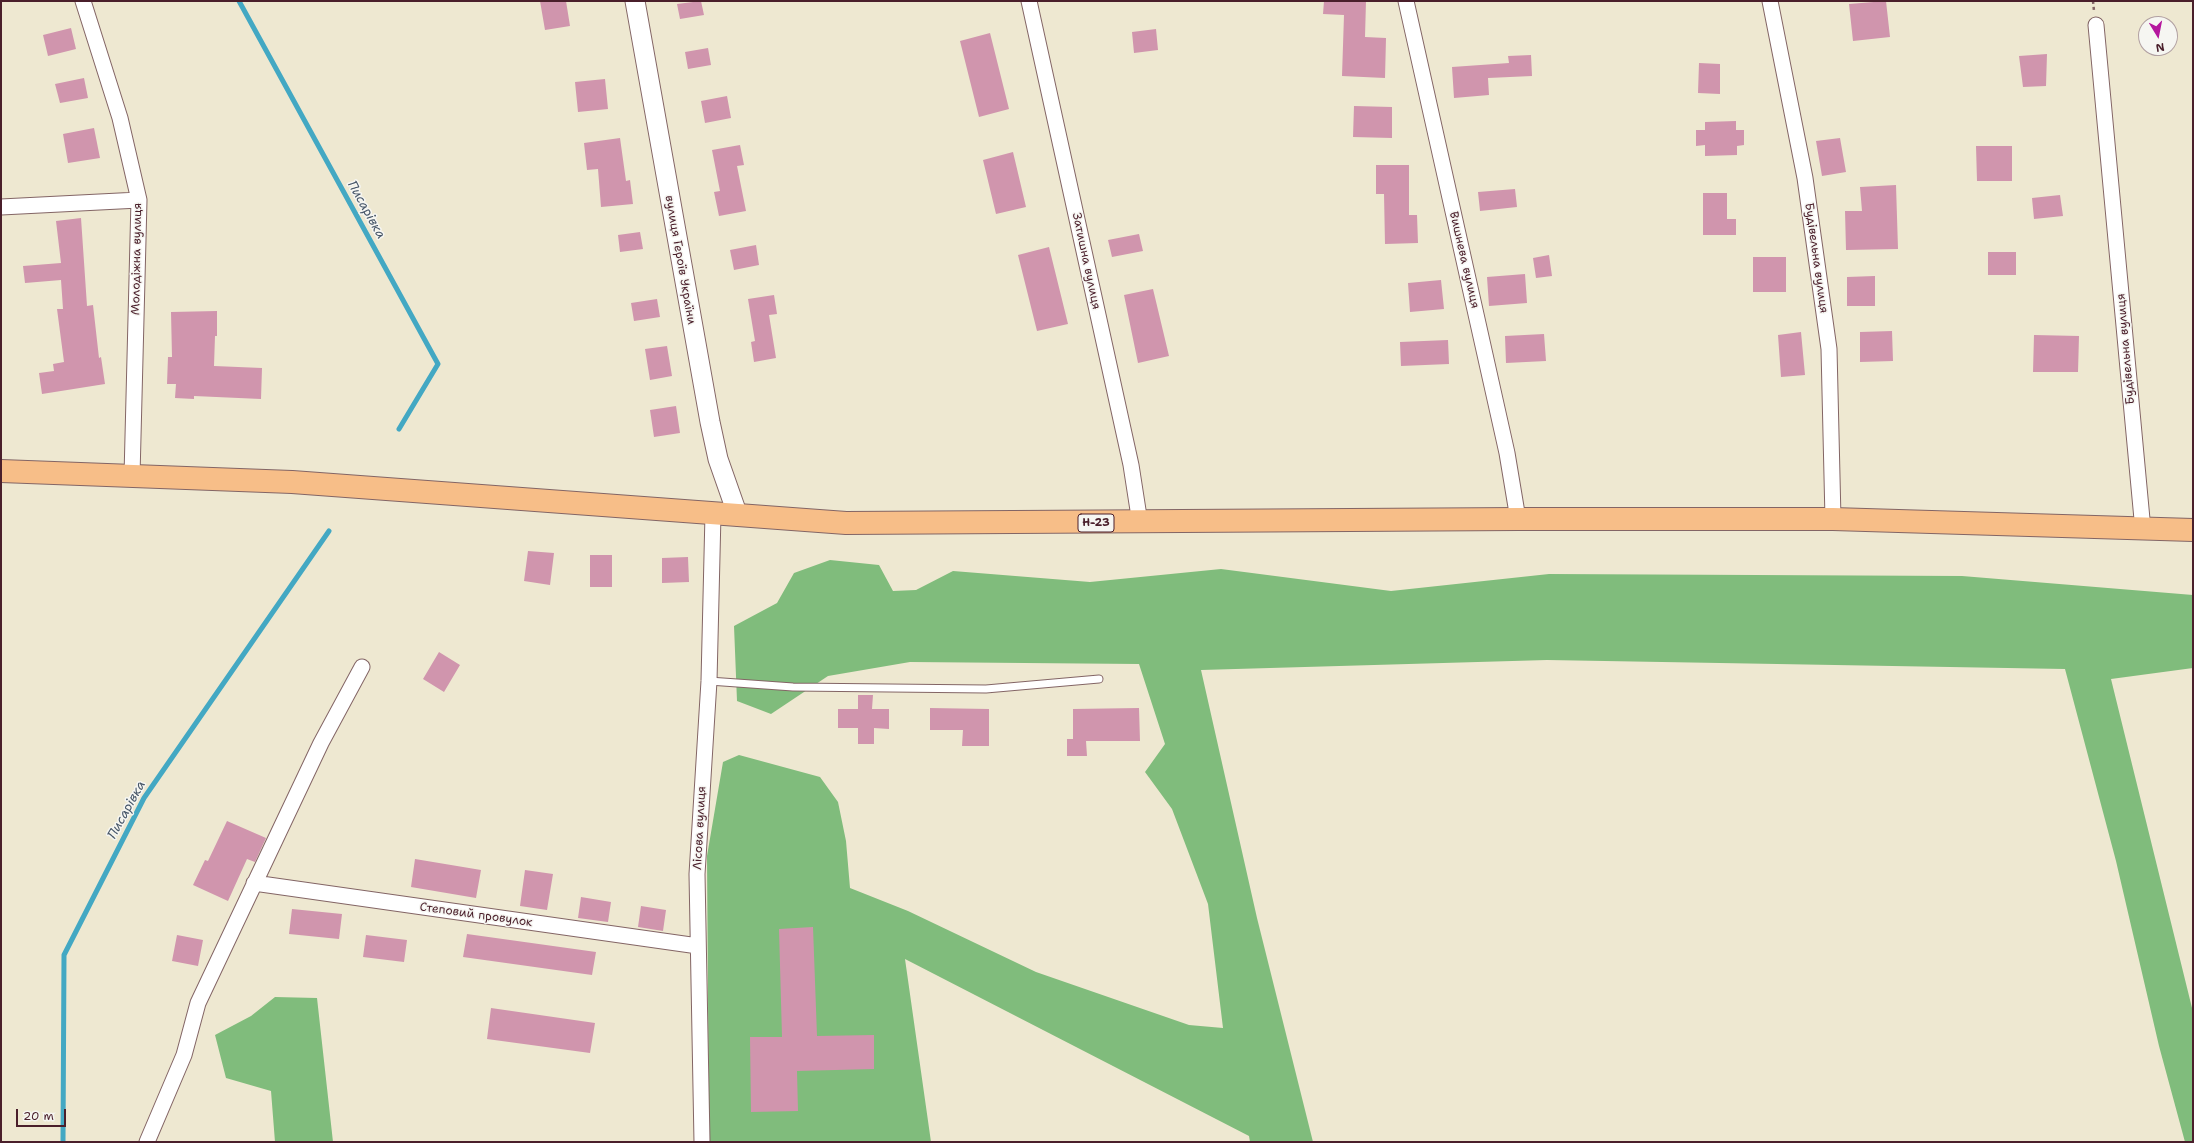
<!DOCTYPE html>
<meta charset="utf-8">
<style>
body{margin:0}
#map{position:relative;width:2194px;height:1143px;overflow:hidden;background:#eee8d1;font-family:"Shantell Sans",sans-serif}
canvas{display:block}
.frame{position:absolute;inset:0;border:2px solid #4a1f2b;pointer-events:none}
.north{position:absolute;left:2138px;top:16px;width:40px;height:40px;box-sizing:border-box;background:#f6f6f2;border:1px solid #b1a0a2;border-radius:50%;rotate:170deg;font-size:11px;font-weight:700;line-height:16px;text-align:center;color:#4a1f2b}
.north::after{content:'';display:block;margin:auto;width:14px;height:18px;background:#b5179e;clip-path:polygon(50% 0,100% 100%,50% 72%,0 100%)}
.scale{position:absolute;left:16px;top:1109px;width:50px;height:18px;box-sizing:border-box;border:2px solid #4a1f2b;border-top:0;padding-left:5px;font-size:12px;line-height:14px;white-space:nowrap;color:#4a1f2b;-webkit-text-stroke:3px #f6f6f2;paint-order:stroke}
</style>
<div id="map">
<canvas width="2194" height="1143"></canvas>
<div class="frame"></div>
<div class="north">N</div>
<div class="scale">20 m</div>
</div>
<script>
const context = document.querySelector('canvas').getContext('2d');
context.lineJoin = 'round';
function paint(path, color) {
  context.fillStyle = color;
  context.fill(path, 'evenodd');
}
function poly(rows) {
  const path = new Path2D();
  for (const r of rows) {
    path.moveTo(r[0], r[1]);
    for (let i = 2; i < r.length; i += 2) path.lineTo(r[i], r[i + 1]);
  }
  return path;
}
function trace(path, color, width, dash) {
  context.strokeStyle = color;
  context.lineWidth = width;
  context.lineCap = dash ? 'butt' : 'round';
  context.setLineDash(dash || []);
  context.stroke(path);
}
function drawText(font, color, halo, rows, align = 'center') {
  context.font = font + ' "Shantell Sans",sans-serif';
  context.lineWidth = 3;
  context.setLineDash([]);
  context.textBaseline = 'middle';
  context.strokeStyle = halo;
  context.fillStyle = color;
  for (const [text, x, y, turn = 0] of rows) {
    context.save();
    context.translate(x, y);
    context.rotate((+turn || 0) * Math.PI / 180);
    context.textAlign = isNaN(turn) ? turn : align;
    if (halo) context.strokeText(text, 0, 0);
    context.fillText(text, 0, 0);
    context.restore();
  }
}
paint(poly([
 [830,560,879,565,893,591,916,590,953,571,1090,582,1221,569,1391,591,1549,574,1962,576,2193,595,2193,668,2111,679,2193,1012,2193,1142,2185,1142,2159,1046,2116,861,2065,669,1547,660,1201,670,1257,918,1313,1142,1250,1142,1249,1136,905,959,931,1142,709,1142,707,856,723,762,739,755,820,777,838,802,846,841,850,888,908,911,1036,972,1189,1025,1223,1028,1208,904,1172,809,1145,772,1165,744,1139,664,910,662,828,676,771,714,737,701,734,626,777,603,794,573],
 [275,997,317,998,333,1142,275,1142,271,1091,226,1078,215,1035,251,1016]
]), '#80bc7c');
trace(poly([
 [239,1,438,364,399,429],
 [63,1142,64,955,144,798,329,531]
]), '#43a8c3', 5);
paint(poly([
 [540,1,566,1,570,26,545,30],
 [701,1,704,15,680,19,677,4],
 [1324,1,1366,1,1365,37,1386,38,1385,78,1342,76,1344,15,1323,14],
 [1886,1,1890,37,1853,41,1849,4],
 [71,28,76,49,48,56,43,35],
 [1156,29,1158,50,1134,53,1132,32],
 [990,33,1009,109,979,117,960,41],
 [708,48,711,65,688,69,685,52],
 [2047,54,2046,86,2023,87,2019,56],
 [1531,55,1532,76,1488,78,1489,95,1454,98,1452,67,1509,63,1508,56],
 [1699,63,1720,64,1720,94,1698,93],
 [84,78,88,98,60,103,55,84],
 [605,79,608,109,578,112,575,82],
 [727,96,731,118,705,123,701,101],
 [1354,106,1392,107,1392,138,1353,137],
 [1736,121,1736,130,1744,130,1744,145,1737,146,1737,155,1705,156,1705,145,1696,146,1696,130,1705,130,1705,122],
 [94,128,100,158,68,163,63,134],
 [620,138,626,181,630,180,633,204,601,207,598,169,587,170,584,143],
 [1840,138,1846,172,1822,176,1816,141],
 [740,145,744,165,737,166,746,211,719,216,714,192,720,191,712,150],
 [1976,146,2012,146,2012,181,1977,181],
 [1013,152,1026,207,996,214,983,160],
 [1376,165,1409,165,1409,215,1417,215,1418,243,1385,244,1384,194,1376,194],
 [1896,185,1898,249,1846,250,1845,211,1862,211,1860,187],
 [1515,189,1517,207,1480,211,1478,192],
 [1703,193,1727,193,1727,219,1736,219,1736,235,1703,235],
 [2060,195,2063,216,2034,219,2032,198],
 [81,218,87,306,93,305,99,358,101,357,105,384,42,394,39,373,54,371,53,364,64,362,57,309,63,309,61,280,25,283,23,266,61,263,56,221],
 [640,232,643,249,620,252,618,235],
 [1139,234,1143,251,1112,257,1108,240],
 [756,245,759,265,734,270,730,250],
 [1049,247,1068,324,1037,331,1018,255],
 [1988,252,2016,252,2016,275,1988,275],
 [1549,255,1552,276,1536,278,1533,258],
 [1753,257,1786,257,1786,292,1753,292],
 [1525,274,1527,303,1489,306,1487,277],
 [1875,276,1875,306,1847,306,1847,277],
 [1441,280,1444,309,1410,312,1408,283],
 [1153,289,1169,356,1138,363,1124,295],
 [774,295,777,314,769,315,776,358,754,362,751,342,755,341,748,299],
 [657,299,660,317,634,321,631,303],
 [217,311,217,336,215,336,214,366,262,368,261,399,194,396,194,399,175,398,176,384,167,384,168,357,172,357,171,312],
 [1892,331,1893,361,1860,362,1860,332],
 [1801,332,1805,375,1781,377,1778,335],
 [1544,334,1546,361,1506,363,1505,336],
 [2034,335,2079,336,2078,372,2033,372],
 [1448,340,1449,364,1401,366,1400,342],
 [667,346,672,376,650,380,645,349],
 [676,406,680,433,654,437,650,410],
 [528,551,554,553,550,585,524,581],
 [590,555,612,555,612,587,590,587],
 [688,557,689,582,662,583,662,558],
 [439,652,460,665,444,692,423,679],
 [858,695,873,695,872,709,889,709,889,729,874,728,874,744,858,744,858,728,838,728,838,709,858,709],
 [930,708,989,709,989,746,962,746,963,730,930,730],
 [1139,708,1140,741,1086,741,1087,756,1067,756,1067,739,1073,739,1073,709],
 [227,821,266,838,255,862,247,859,228,901,193,885,205,860,208,861],
 [415,859,481,870,476,898,411,887],
 [525,870,553,874,547,910,520,906],
 [581,897,611,902,608,922,578,918],
 [641,906,666,910,663,931,638,927],
 [292,909,342,914,339,939,289,934],
 [813,927,817,1036,874,1035,874,1069,797,1071,798,1111,751,1112,750,1037,782,1037,779,929],
 [467,934,596,952,592,975,463,957],
 [177,935,203,940,198,966,172,961],
 [366,935,407,940,404,962,363,957],
 [491,1008,595,1023,590,1053,487,1039]
]), '#d095ad');
const service = poly([
 [709,681,793,687,986,689,1099,679]
]);
const minor = poly([
 [83,1,120,118,139,200,132,476],
 [1029,1,1131,465,1140,523],
 [1406,1,1507,453,1518,519],
 [1770,1,1805,178,1829,349,1833,519],
 [2096,25,2143,530],
 [1,207,139,200],
 [254,883,698,946],
 [147,1142,184,1055,198,1003,321,743,362,667],
 [702,1142,697,874,709,681,713,514]
]);
const tertiary = poly([
 [635,1,710,422,718,459,738,516]
]);
const primary = poly([
 [1,471,292,482,846,523,1518,519,1833,519,2193,530]
]);
trace(service, '#836565', 9);
trace(minor, '#836565', 17);
trace(tertiary, '#836565', 21);
trace(primary, '#836565', 24);
trace(poly([
 [2093,1,2094,11]
]), '#836565', 2.5, [3, 3]);
trace(service, '#fff', 7);
trace(minor, '#fff', 15);
trace(tertiary, '#fff', 19);
trace(primary, '#f7be88', 22);
for (const [x, y, w] of [
 [1096,523,36]
]) {
  const box = new Path2D();
  box.roundRect(x - w / 2, y - 9, w, 18, 3);
  context.fillStyle = '#f6f6f2';
  context.fill(box);
  trace(box, '#4a1f2b', 1);
}
drawText('bold 11px', '#4a1f2b', null, [
 ["Н-23",1096,523]
]);
drawText('12px', '#4a1f2b', '#f6f6f2', [
 ["Будівельна вулиця",1816,258,82],
 ["Молодіжна вулиця",137,259,-89],
 ["вулиця Героїв України",680,260,80],
 ["Вишнева вулиця",1464,260,77],
 ["Затишна вулиця",1086,261,78],
 ["Будівельна вулиця",2126,349,-95],
 ["Лісова вулиця",700,828,-87],
 ["Степовий провулок",476,915,8]
]);
drawText('italic 13px', '#475668', '#f6f6f2', [
 ["Писарівка",366,210,61],
 ["Писарівка",127,810,-61]
]);
</script>
